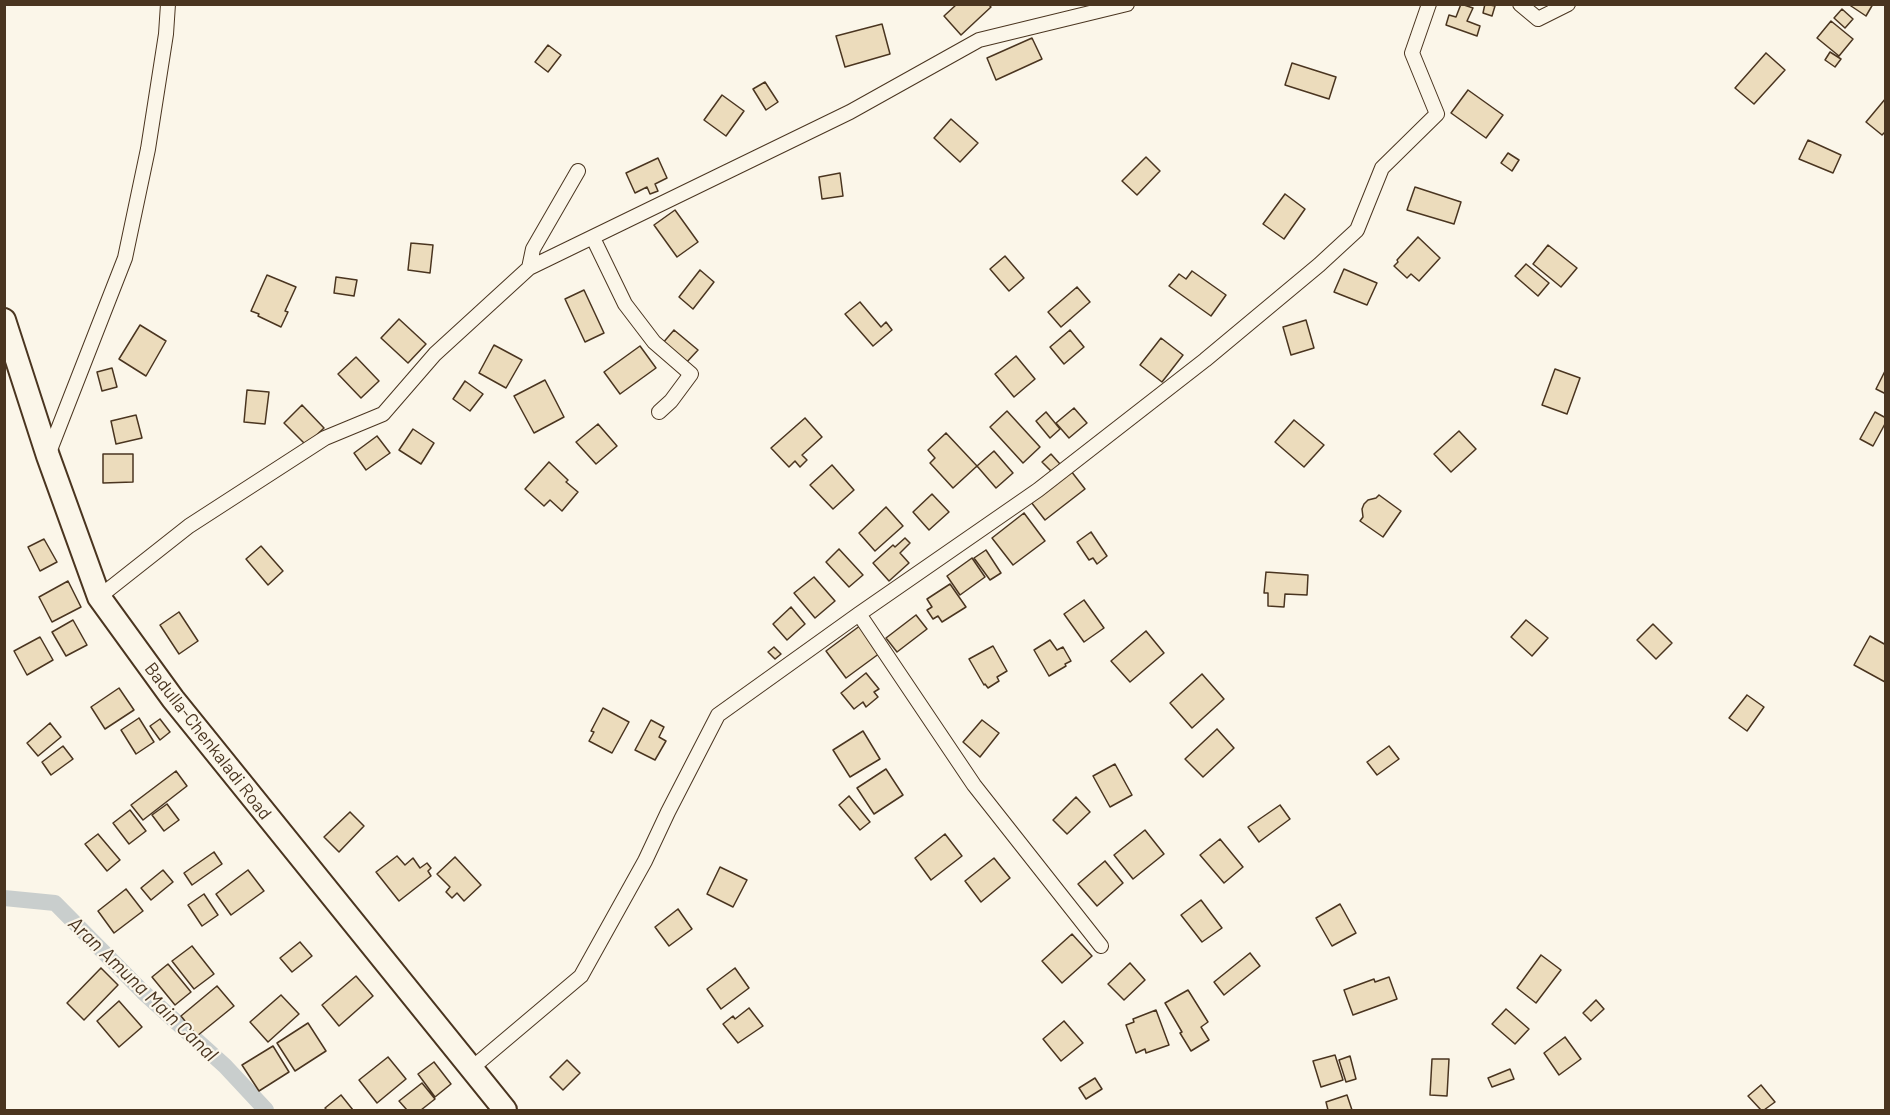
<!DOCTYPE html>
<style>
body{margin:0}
#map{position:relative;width:1890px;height:1115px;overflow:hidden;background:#fbf6e9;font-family:Barlow,sans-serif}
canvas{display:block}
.frame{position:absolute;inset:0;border:6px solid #4a3520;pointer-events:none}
</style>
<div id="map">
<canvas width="1890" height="1115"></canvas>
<div class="frame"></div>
</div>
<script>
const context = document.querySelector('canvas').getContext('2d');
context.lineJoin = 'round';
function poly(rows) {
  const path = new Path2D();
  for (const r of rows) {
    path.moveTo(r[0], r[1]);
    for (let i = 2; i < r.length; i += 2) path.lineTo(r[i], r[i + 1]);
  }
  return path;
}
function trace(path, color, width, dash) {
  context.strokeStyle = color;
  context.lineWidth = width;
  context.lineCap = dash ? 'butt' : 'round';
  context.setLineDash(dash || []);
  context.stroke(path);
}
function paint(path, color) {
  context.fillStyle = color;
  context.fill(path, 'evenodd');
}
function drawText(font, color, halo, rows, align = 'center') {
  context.font = font + ' Barlow,sans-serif';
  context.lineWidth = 4.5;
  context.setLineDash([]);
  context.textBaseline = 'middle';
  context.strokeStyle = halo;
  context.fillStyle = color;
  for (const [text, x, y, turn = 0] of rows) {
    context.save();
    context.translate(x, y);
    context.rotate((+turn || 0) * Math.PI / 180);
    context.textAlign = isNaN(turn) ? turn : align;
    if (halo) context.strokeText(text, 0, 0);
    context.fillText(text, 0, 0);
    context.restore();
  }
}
trace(poly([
 [4,898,55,903,143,992,225,1066,266,1110]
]), '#c9cecd', 16);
const building = poly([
 [957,4,988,4,991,7,961,35,944,16,957,4],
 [1461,4,1473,8,1467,21,1480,26,1477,36,1446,25,1449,15,1456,17,1461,4],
 [1485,4,1495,6,1492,16,1483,13,1485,4],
 [1848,4,1873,4,1866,16,1848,4],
 [1842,9,1853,19,1845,28,1834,18,1842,9],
 [1831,21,1853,39,1839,56,1817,38,1831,21],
 [882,24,890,54,845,67,836,36,882,24],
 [1032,38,1042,59,996,80,987,58,1032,38],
 [548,45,561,55,548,72,535,62,548,45],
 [1830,52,1841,59,1835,67,1825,60,1830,52],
 [1766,53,1785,70,1754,104,1735,88,1766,53],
 [1292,63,1336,77,1329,99,1285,85,1292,63],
 [765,82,778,102,766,110,753,89,765,82],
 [1468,90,1503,115,1486,138,1451,113,1468,90],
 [722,95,744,111,726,136,704,120,722,95],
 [1886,98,1886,131,1882,135,1866,122,1886,98],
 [951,119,978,143,960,162,934,138,951,119],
 [1808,140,1841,155,1833,173,1799,159,1808,140],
 [1508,153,1519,160,1512,171,1501,163,1508,153],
 [1146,157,1160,171,1137,195,1122,181,1146,157],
 [658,158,667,178,655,184,658,191,650,194,647,187,635,193,626,173,658,158],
 [840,173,843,196,822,199,819,177,840,173],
 [1415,187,1461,202,1454,224,1407,210,1415,187],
 [1285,194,1305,209,1284,239,1263,224,1285,194],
 [675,210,698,242,677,257,654,225,675,210],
 [1418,237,1440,258,1419,281,1411,274,1407,278,1394,266,1398,262,1397,260,1418,237],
 [411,243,433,245,430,273,408,270,411,243],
 [1548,245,1577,268,1561,287,1533,264,1548,245],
 [1005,256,1024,278,1009,291,990,269,1005,256],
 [1526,264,1549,283,1538,296,1515,276,1526,264],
 [1344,269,1377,283,1367,305,1334,292,1344,269],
 [700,270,714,282,693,309,679,297,700,270],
 [1192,271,1226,295,1211,316,1169,286,1179,274,1186,279,1192,271],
 [267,275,296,287,285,311,288,312,281,327,258,316,259,314,251,311,267,275],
 [336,277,357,280,354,296,334,293,336,277],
 [1077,287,1090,302,1061,327,1048,312,1077,287],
 [584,290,604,333,585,342,565,299,584,290],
 [860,302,881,327,886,322,892,330,873,346,845,314,860,302],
 [399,319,426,344,408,363,381,338,399,319],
 [1306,320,1314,348,1291,355,1283,327,1306,320],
 [140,325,166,341,146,376,119,359,140,325],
 [674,330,698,350,685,364,662,344,674,330],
 [1070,330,1084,347,1064,364,1050,347,1070,330],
 [1161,338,1183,355,1162,382,1140,365,1161,338],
 [494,345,522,360,506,388,479,373,494,345],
 [640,346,656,368,620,394,604,372,640,346],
 [1016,356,1035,379,1014,397,995,374,1016,356],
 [356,357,379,381,361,398,338,374,356,357],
 [112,368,117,387,102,391,97,372,112,368],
 [1555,369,1580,378,1567,414,1542,405,1555,369],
 [1886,369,1886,394,1876,389,1886,369],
 [545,380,564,417,534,433,514,396,545,380],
 [465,381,483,394,470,411,453,399,465,381],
 [247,390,269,392,265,424,244,422,247,390],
 [302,405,324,428,306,445,284,423,302,405],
 [1074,408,1087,423,1069,438,1056,423,1074,408],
 [1007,411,1040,447,1023,463,990,427,1007,411],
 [1046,412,1060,429,1050,438,1036,421,1046,412],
 [1875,412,1886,418,1886,422,1873,446,1860,439,1875,412],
 [136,415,142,438,116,444,111,421,136,415],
 [805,418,822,437,802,455,807,460,800,467,795,461,789,467,771,448,805,418],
 [1294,420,1324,445,1304,467,1275,442,1294,420],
 [598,424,617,446,596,464,576,442,598,424],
 [413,429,434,443,421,464,399,450,413,429],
 [1459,431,1476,449,1451,472,1434,454,1459,431],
 [946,433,977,466,953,488,930,463,935,458,928,450,946,433],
 [377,436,390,453,366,470,354,453,377,436],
 [994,451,1013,473,996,488,977,466,994,451],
 [103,454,133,454,133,482,103,483,103,454],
 [1051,454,1060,464,1052,472,1042,462,1051,454],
 [549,462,568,480,566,482,578,492,562,511,550,500,544,506,525,489,549,462],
 [832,465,854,490,833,509,810,485,832,465],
 [1071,471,1085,489,1045,520,1031,502,1071,471],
 [932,494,949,512,929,530,913,512,932,494],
 [1379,495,1401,511,1383,537,1360,521,1363,517,1362,509,1364,504,1368,500,1376,498,1379,495],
 [886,507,903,526,875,551,859,533,886,507],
 [1024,513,1045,541,1013,565,992,538,1024,513],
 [1091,532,1107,556,1097,564,1093,558,1089,560,1077,542,1091,532],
 [905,538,910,543,900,553,909,563,889,581,873,563,893,545,895,547,905,538],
 [44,539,57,562,40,571,28,547,44,539],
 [261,546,283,571,268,585,246,559,261,546],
 [839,549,863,575,849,587,826,562,839,549],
 [986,550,1001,573,990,580,974,558,986,550],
 [972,558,985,577,960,595,947,576,972,558],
 [1266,572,1308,575,1307,595,1285,594,1284,607,1268,606,1268,593,1264,593,1266,572],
 [814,577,835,601,815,618,794,593,814,577],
 [68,581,81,607,52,622,39,597,68,581],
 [950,584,966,607,942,622,938,616,933,619,927,610,932,607,927,599,950,584],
 [1084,600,1104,628,1084,642,1064,614,1084,600],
 [791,607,805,624,787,640,773,624,791,607],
 [179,612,198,641,179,654,160,625,179,612],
 [916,615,927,629,897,652,886,638,916,615],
 [73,620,87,645,66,656,52,632,73,620],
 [1526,620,1548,638,1532,656,1511,637,1526,620],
 [1653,624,1672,643,1656,659,1637,640,1653,624],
 [861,625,880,653,846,678,826,651,861,625],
 [1146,631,1164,653,1130,682,1111,661,1146,631],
 [1870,636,1886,645,1885,682,1854,665,1870,636],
 [40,637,53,660,27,675,14,651,40,637],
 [1050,640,1057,650,1063,647,1071,661,1065,664,1066,666,1049,676,1034,650,1050,640],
 [993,646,1007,671,997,677,999,681,988,688,985,684,984,685,969,659,993,646],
 [774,647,781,654,775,659,768,652,774,647],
 [866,673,879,689,874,692,878,697,866,707,863,702,854,709,841,693,866,673],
 [1202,674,1224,699,1192,728,1170,703,1202,674],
 [119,688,134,710,105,729,91,707,119,688],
 [1747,695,1764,707,1747,731,1729,718,1747,695],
 [603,708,629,722,612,753,589,741,594,732,591,731,603,708],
 [139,718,154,742,136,754,121,730,139,718],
 [160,719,170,732,160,740,150,726,160,719],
 [651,720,664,727,659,737,666,741,655,760,635,750,651,720],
 [982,720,999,733,980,757,963,742,982,720],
 [50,723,61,737,38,756,27,743,50,723],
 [1217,729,1234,748,1203,777,1185,759,1217,729],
 [863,731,880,759,850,777,833,750,863,731],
 [63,746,73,759,51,775,42,762,63,746],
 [1389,746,1399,759,1377,775,1367,762,1389,746],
 [1115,764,1132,795,1110,807,1093,776,1115,764],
 [886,769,903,795,874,814,857,788,886,769],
 [176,771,187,786,143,820,131,805,176,771],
 [849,796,870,822,860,830,839,805,849,796],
 [1076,797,1090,812,1067,834,1053,820,1076,797],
 [167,804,179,820,164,831,152,815,167,804],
 [1280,805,1290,819,1259,842,1248,827,1280,805],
 [130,810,146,831,129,844,113,823,130,810],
 [350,812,364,826,339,852,324,837,350,812],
 [1145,830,1164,854,1133,879,1114,855,1145,830],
 [98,834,120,860,107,871,85,844,98,834],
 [945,834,962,856,931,880,915,858,945,834],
 [1220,839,1243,867,1224,883,1200,855,1220,839],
 [214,852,222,864,192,885,184,873,214,852],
 [397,856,405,865,413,858,420,868,427,863,431,868,428,871,431,876,399,901,376,872,397,856],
 [455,857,481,885,464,901,457,893,452,898,446,892,450,887,437,874,455,857],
 [994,858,1010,878,981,902,965,881,994,858],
 [1105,861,1123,883,1097,906,1078,884,1105,861],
 [720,867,747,880,733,907,707,894,720,867],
 [163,870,173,882,151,900,141,888,163,870],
 [248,870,264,891,231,915,216,894,248,870],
 [126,889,143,911,114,933,98,911,126,889],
 [204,894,218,915,202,926,188,905,204,894],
 [1201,900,1222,928,1202,942,1181,915,1201,900],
 [1340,904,1356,933,1332,946,1316,918,1340,904],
 [678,909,692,929,669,946,655,927,678,909],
 [1072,934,1092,956,1062,983,1042,961,1072,934],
 [300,942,312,956,292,972,280,958,300,942],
 [192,946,214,974,194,989,172,961,192,946],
 [1250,953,1260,966,1224,995,1214,982,1250,953],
 [1541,955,1561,970,1536,1003,1517,988,1541,955],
 [1130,963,1145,980,1124,1000,1108,984,1130,963],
 [168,964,191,992,175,1005,152,977,168,964],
 [101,968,118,985,84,1020,67,1003,101,968],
 [735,968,749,988,721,1009,707,989,735,968],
 [356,976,373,996,339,1026,322,1005,356,976],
 [1389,977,1397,999,1353,1015,1344,990,1374,979,1375,982,1389,977],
 [217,986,234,1006,197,1036,181,1016,217,986],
 [1188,990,1208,1022,1201,1027,1209,1040,1191,1051,1180,1033,1182,1032,1165,1003,1188,990],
 [281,995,299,1014,268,1042,250,1022,281,995],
 [1596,1000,1604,1009,1591,1021,1583,1013,1596,1000],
 [119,1001,142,1027,119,1047,97,1021,119,1001],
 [749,1008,763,1026,738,1043,723,1024,733,1016,735,1019,749,1008],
 [1506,1009,1529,1029,1515,1044,1492,1024,1506,1009],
 [1156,1010,1169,1045,1146,1053,1145,1049,1136,1053,1126,1025,1134,1022,1133,1019,1156,1010],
 [1064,1021,1083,1043,1061,1061,1043,1039,1064,1021],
 [308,1023,326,1051,295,1071,277,1043,308,1023],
 [1565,1037,1581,1059,1559,1075,1544,1053,1565,1037],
 [273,1046,289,1072,259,1091,242,1065,273,1046],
 [1335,1055,1343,1080,1321,1087,1313,1061,1335,1055],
 [1350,1056,1356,1079,1346,1082,1339,1060,1350,1056],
 [388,1057,406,1079,377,1103,359,1080,388,1057],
 [1432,1059,1449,1059,1447,1096,1430,1095,1432,1059],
 [567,1060,580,1073,563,1090,550,1077,567,1060],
 [434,1062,451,1084,435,1097,418,1074,434,1062],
 [1510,1069,1514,1079,1492,1087,1488,1078,1510,1069],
 [1095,1078,1102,1089,1086,1099,1079,1088,1095,1078],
 [422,1083,435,1099,421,1110,407,1110,399,1101,422,1083],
 [1761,1085,1775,1102,1764,1110,1761,1110,1748,1096,1761,1085],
 [341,1095,353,1110,327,1110,325,1108,341,1095],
 [1347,1095,1352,1110,1328,1110,1326,1102,1347,1095]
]);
paint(building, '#ecdcbc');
trace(building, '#4a3520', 1.5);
const minor = poly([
 [1520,4,1538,19,1568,4],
 [593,238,625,304,654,342,691,374,671,401,659,412],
 [529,268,533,249,578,171],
 [48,455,125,258,148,149,166,34,168,4],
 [99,597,189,526,325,438,383,414,435,354,529,268,850,112,979,40,1127,4],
 [859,614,974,785,1101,946],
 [472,1068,581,976,645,861,668,812,718,715,859,614,1038,490,1205,360,1319,265,1357,230,1382,168,1437,114,1412,53,1429,4]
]);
const trunk = poly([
 [4,320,48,456,99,597,173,699,505,1110]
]);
trace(minor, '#4a3520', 16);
trace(trunk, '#4a3520', 26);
trace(minor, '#fbf6e9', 14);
trace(trunk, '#fbf6e9', 22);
drawText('18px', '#4a3520', '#fbf6e9', [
 ["Badulla-Chenkaladi Road",208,741,52]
]);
drawText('italic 20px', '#4a3520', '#fbf6e9', [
 ["Aran Amuna Main Canal",143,989,44]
]);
</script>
